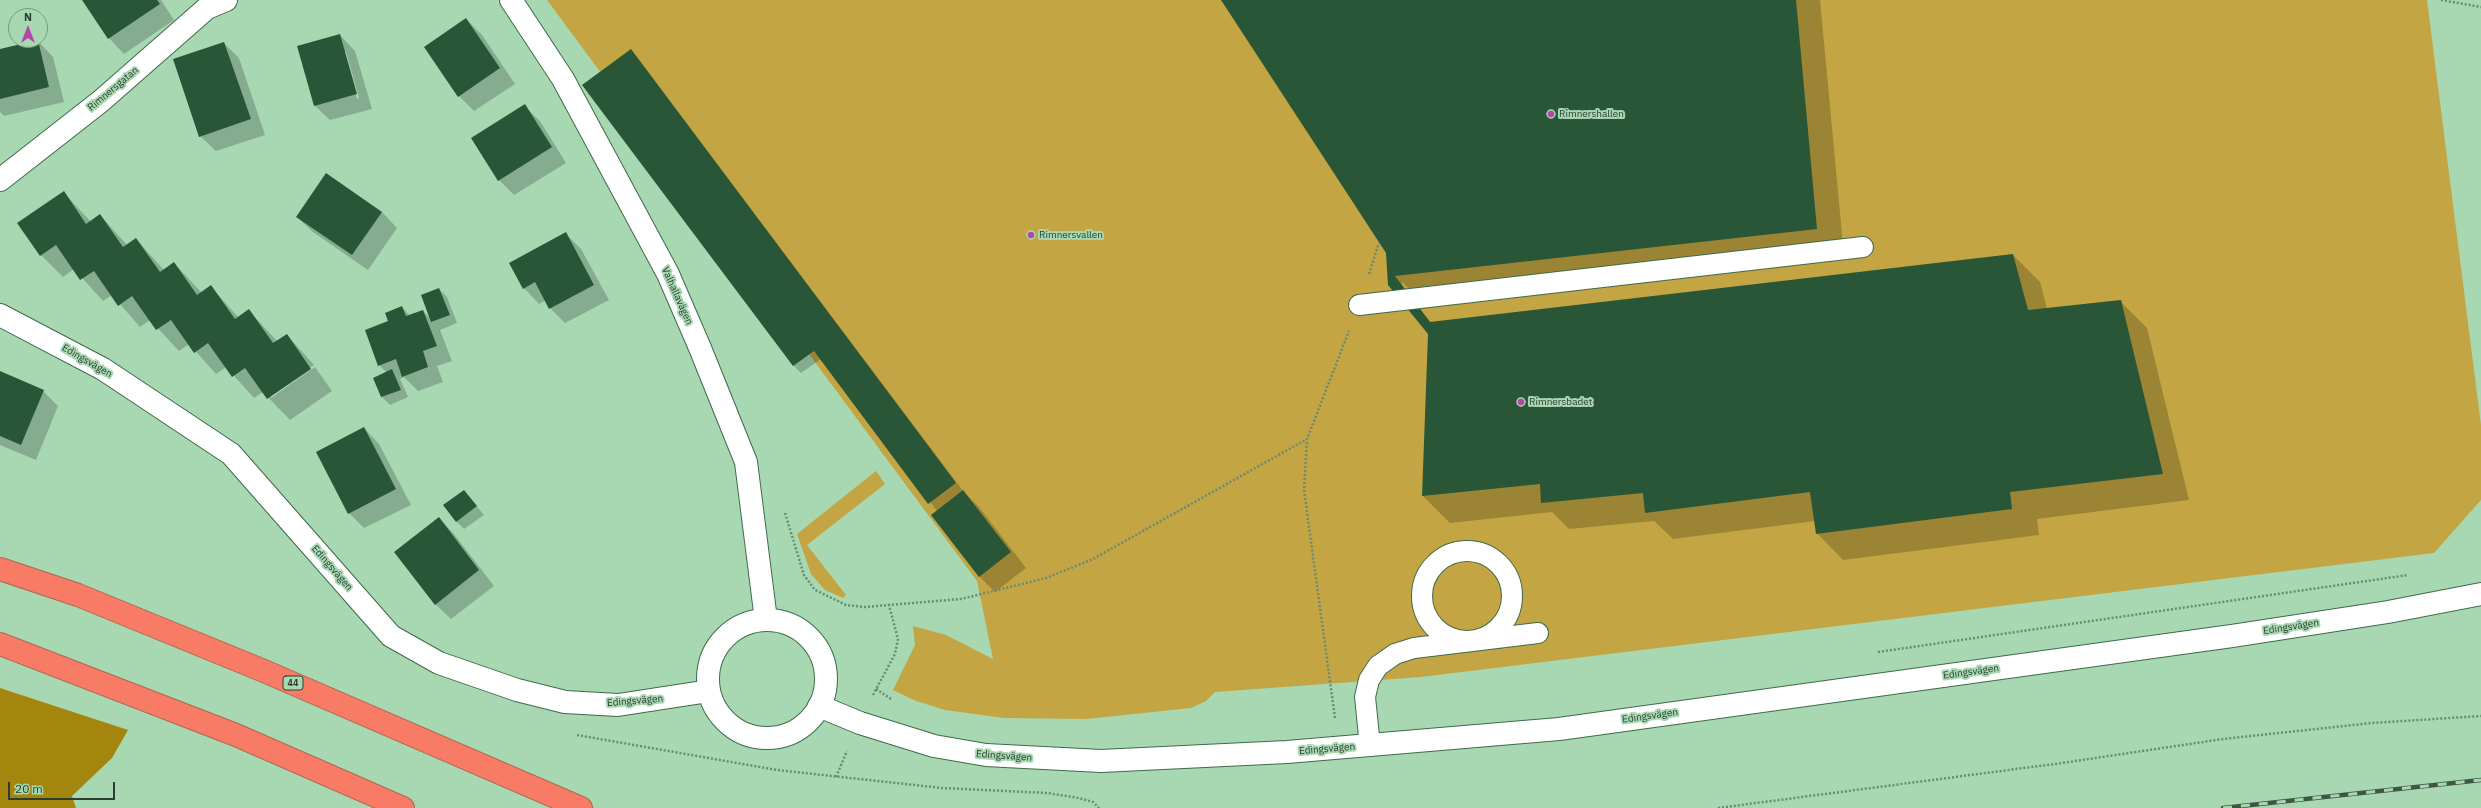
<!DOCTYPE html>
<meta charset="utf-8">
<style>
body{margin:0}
#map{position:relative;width:2481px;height:808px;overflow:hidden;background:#a7d8b2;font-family:"IBM Plex Sans",sans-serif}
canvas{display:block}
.north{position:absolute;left:8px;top:8px;width:40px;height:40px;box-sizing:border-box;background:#a7d8b2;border:1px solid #759a7e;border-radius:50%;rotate:0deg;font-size:11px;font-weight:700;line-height:16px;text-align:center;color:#2b3e2f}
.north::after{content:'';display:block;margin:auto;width:14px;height:18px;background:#b247a8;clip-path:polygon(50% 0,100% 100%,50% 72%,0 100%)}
.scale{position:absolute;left:8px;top:782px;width:107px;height:18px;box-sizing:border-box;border:2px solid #2b3e2f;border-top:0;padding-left:5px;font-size:12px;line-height:14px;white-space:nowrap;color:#2b3e2f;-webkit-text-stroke:3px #a7d8b2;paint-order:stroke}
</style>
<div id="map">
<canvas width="2481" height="808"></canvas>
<div class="north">N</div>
<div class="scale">20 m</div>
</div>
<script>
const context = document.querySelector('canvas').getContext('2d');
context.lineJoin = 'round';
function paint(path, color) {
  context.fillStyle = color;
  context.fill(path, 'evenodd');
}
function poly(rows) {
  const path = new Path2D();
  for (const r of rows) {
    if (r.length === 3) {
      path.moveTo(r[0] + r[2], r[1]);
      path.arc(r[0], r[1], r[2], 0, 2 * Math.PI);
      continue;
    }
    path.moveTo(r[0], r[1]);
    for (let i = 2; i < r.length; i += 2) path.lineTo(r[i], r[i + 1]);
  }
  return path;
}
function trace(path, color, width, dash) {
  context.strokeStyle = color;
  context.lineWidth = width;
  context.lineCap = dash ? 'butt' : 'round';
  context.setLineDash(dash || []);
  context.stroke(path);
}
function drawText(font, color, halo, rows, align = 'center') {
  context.font = font + ' "IBM Plex Sans",sans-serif';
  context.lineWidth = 4;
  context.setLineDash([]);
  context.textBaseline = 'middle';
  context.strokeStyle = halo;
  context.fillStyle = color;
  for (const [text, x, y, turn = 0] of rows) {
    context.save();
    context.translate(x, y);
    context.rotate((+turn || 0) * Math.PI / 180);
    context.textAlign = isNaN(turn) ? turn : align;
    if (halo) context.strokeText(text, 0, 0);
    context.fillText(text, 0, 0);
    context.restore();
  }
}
paint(poly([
 [547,0,2427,0,2481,425,2481,500,2434,553,1421,677,1215,692,1206,701,1191,708,1086,719,1004,718,945,710,916,701,893,690,915,645,913,626,946,635,993,659,977,581],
 [876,471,885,484,807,545,846,595,843,598,825,590,811,574,797,534]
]), '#c4a543');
paint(poly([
 [0,688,128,730,112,758,72,796,76,808,0,808]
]), '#a4850d');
paint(poly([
 [83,0,161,0,174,20,124,54,109,38],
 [1222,0,1820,0,1844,255,1423,302,1402,282,1402,285,1431,323,2013,255,2040,282,2047,309,2120,301,2147,328,2189,500,2037,519,2039,535,1843,560,1817,533,1815,521,1673,539,1654,521,1569,529,1552,512,1450,523,1423,496,1430,335,1389,284,1387,252],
 [466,19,482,35,515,84,474,111,459,96],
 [340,35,355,51,372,109,330,120,314,105],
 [344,52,346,52,359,98,357,99],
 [38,41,53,57,64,102,4,116,0,112,0,50],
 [224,43,239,58,265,135,216,151,200,136],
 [631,50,964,492,979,507,1026,568,995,592,980,577,933,515,937,511,821,359,801,373,794,366,584,86],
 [524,106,540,121,566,163,514,195,499,180],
 [326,175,382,212,397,228,368,270,313,232,297,217],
 [64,193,91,222,100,215,127,245,136,239,164,270,174,263,202,293,211,287,239,318,249,311,277,341,287,335,314,365,271,395,271,398,315,367,332,391,290,420,263,392,254,398,226,367,216,374,189,344,179,351,150,320,140,327,112,295,103,301,74,269,63,277,41,255],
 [566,234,581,249,609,300,565,323,550,308,546,300,539,304,524,288],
 [439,289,447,297,457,323,440,330,452,361,437,366,443,382,418,391,404,377,400,379,408,397,390,405,382,397,374,378,387,373,379,365,389,321,402,307,410,316,423,311,431,319],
 [0,372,43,391,58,406,36,460,0,445],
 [364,428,379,444,411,505,364,528,349,513],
 [464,491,484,515,464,529,456,521],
 [439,518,454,534,494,586,451,619,435,604]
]), '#0003');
paint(poly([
 [82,0,157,0,160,4,108,39],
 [1221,0,1796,0,1817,229,1395,276,1430,322,2013,254,2028,310,2121,300,2163,474,2010,492,2012,509,1816,534,1810,492,1645,513,1643,493,1541,503,1540,484,1422,496,1428,334,1388,285,1386,253],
 [466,18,500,68,458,97,424,47],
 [340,34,357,94,314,106,297,46],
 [38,40,49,87,0,99,0,49],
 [224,42,251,119,199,137,173,59],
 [631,49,956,483,928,504,814,351,793,366,582,85],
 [525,104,552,147,498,181,471,138],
 [326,173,382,212,352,255,296,217],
 [64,191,86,224,100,214,123,247,136,238,160,272,174,262,197,295,211,285,235,319,249,309,273,343,287,334,311,369,267,399,245,368,232,377,208,343,194,353,171,320,156,330,132,296,118,306,94,271,80,280,56,245,40,256,17,223],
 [566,232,594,285,549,309,535,282,523,289,509,263],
 [439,288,450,315,431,322,421,295],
 [402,306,406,316,423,310,437,346,423,351,428,367,402,377,396,359,378,366,365,330,388,321,385,313],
 [392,369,401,390,381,397,373,378],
 [0,371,44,390,21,445,0,436],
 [364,427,396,489,348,514,316,452],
 [464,490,477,506,456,522,443,505],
 [963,490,1011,552,979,577,931,515],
 [439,517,479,570,435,605,394,552]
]), '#295636');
const service = poly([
 [1359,305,1863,247],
 [1467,596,45],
 [1370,746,1365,697,1369,680,1378,666,1395,654,1414,648,1538,633]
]);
const minor = poly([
 [511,0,563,79,668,274,700,348,746,462,766,620],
 [0,180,101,101,207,8,226,0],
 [819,706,860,723,934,746,986,755,1101,761,1287,752,1559,729,2232,636,2388,612,2481,594]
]);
const tertiary = poly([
 [0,315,103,369,231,454,391,636,439,663,517,690,565,702,618,705,709,691],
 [767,679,59]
]);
const motorway = poly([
 [0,569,78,595,264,671,581,808],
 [0,644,236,735,403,808]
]);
trace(service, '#3e6b4a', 22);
trace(minor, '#3e6b4a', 24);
trace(tertiary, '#3e6b4a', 24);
trace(motorway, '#b06652', 24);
trace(poly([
 [2441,0,2481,7],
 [1369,274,1379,243],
 [785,513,804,575,815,590,846,605,865,607,889,605],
 [1878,652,2408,575],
 [876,689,891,699],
 [873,695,895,654,898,639,889,605,961,599,1046,578,1093,559,1307,439],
 [1335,718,1304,490,1307,439,1349,331],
 [577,735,777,770,942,788,1047,793,1079,798,1093,802,1099,808],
 [836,777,847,751],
 [1718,808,2062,763,2223,739,2372,723,2481,716]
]), '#698b71', 2.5, [2, 2]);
trace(service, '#fff', 20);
trace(minor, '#fff', 22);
trace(tertiary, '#fff', 22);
trace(motorway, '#f87b65', 22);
const rail = poly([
 [2223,808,2481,780]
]);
trace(rail, '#3e5643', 4.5);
trace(rail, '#a7d8b2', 3, [9]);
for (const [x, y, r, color] of [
 [1551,114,4,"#b247a8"],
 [1031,235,4,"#b247a8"],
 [1521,402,4,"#b247a8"]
]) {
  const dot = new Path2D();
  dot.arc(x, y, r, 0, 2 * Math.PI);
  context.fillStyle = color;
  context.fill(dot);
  trace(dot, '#a7d8b2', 1.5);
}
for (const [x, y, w] of [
 [293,683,20]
]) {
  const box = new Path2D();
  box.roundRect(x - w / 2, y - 7, w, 14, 3);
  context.fillStyle = '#a7d8b2';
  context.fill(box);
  trace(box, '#2b3e2f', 1);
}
drawText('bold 9px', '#2b3e2f', null, [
 ["44",293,683]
]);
drawText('10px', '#2b3e2f', '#a7d8b2', [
 ["Rimnersgatan",113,89,-40],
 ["Valhallavägen",677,296,66],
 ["Edingsvägen",87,361,30],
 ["Edingsvägen",332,568,49],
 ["Edingsvägen",2291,627,-9],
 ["Edingsvägen",1971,672,-8],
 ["Edingsvägen",635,701,-5],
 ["Edingsvägen",1650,716,-8],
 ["Edingsvägen",1327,749,-5],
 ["Edingsvägen",1004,756,4]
]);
drawText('10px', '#2b3e2f', '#a7d8b2', [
 ["Rimnershallen",1559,114],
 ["Rimnersvallen",1039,235],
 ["Rimnersbadet",1529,402]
], 'left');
</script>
